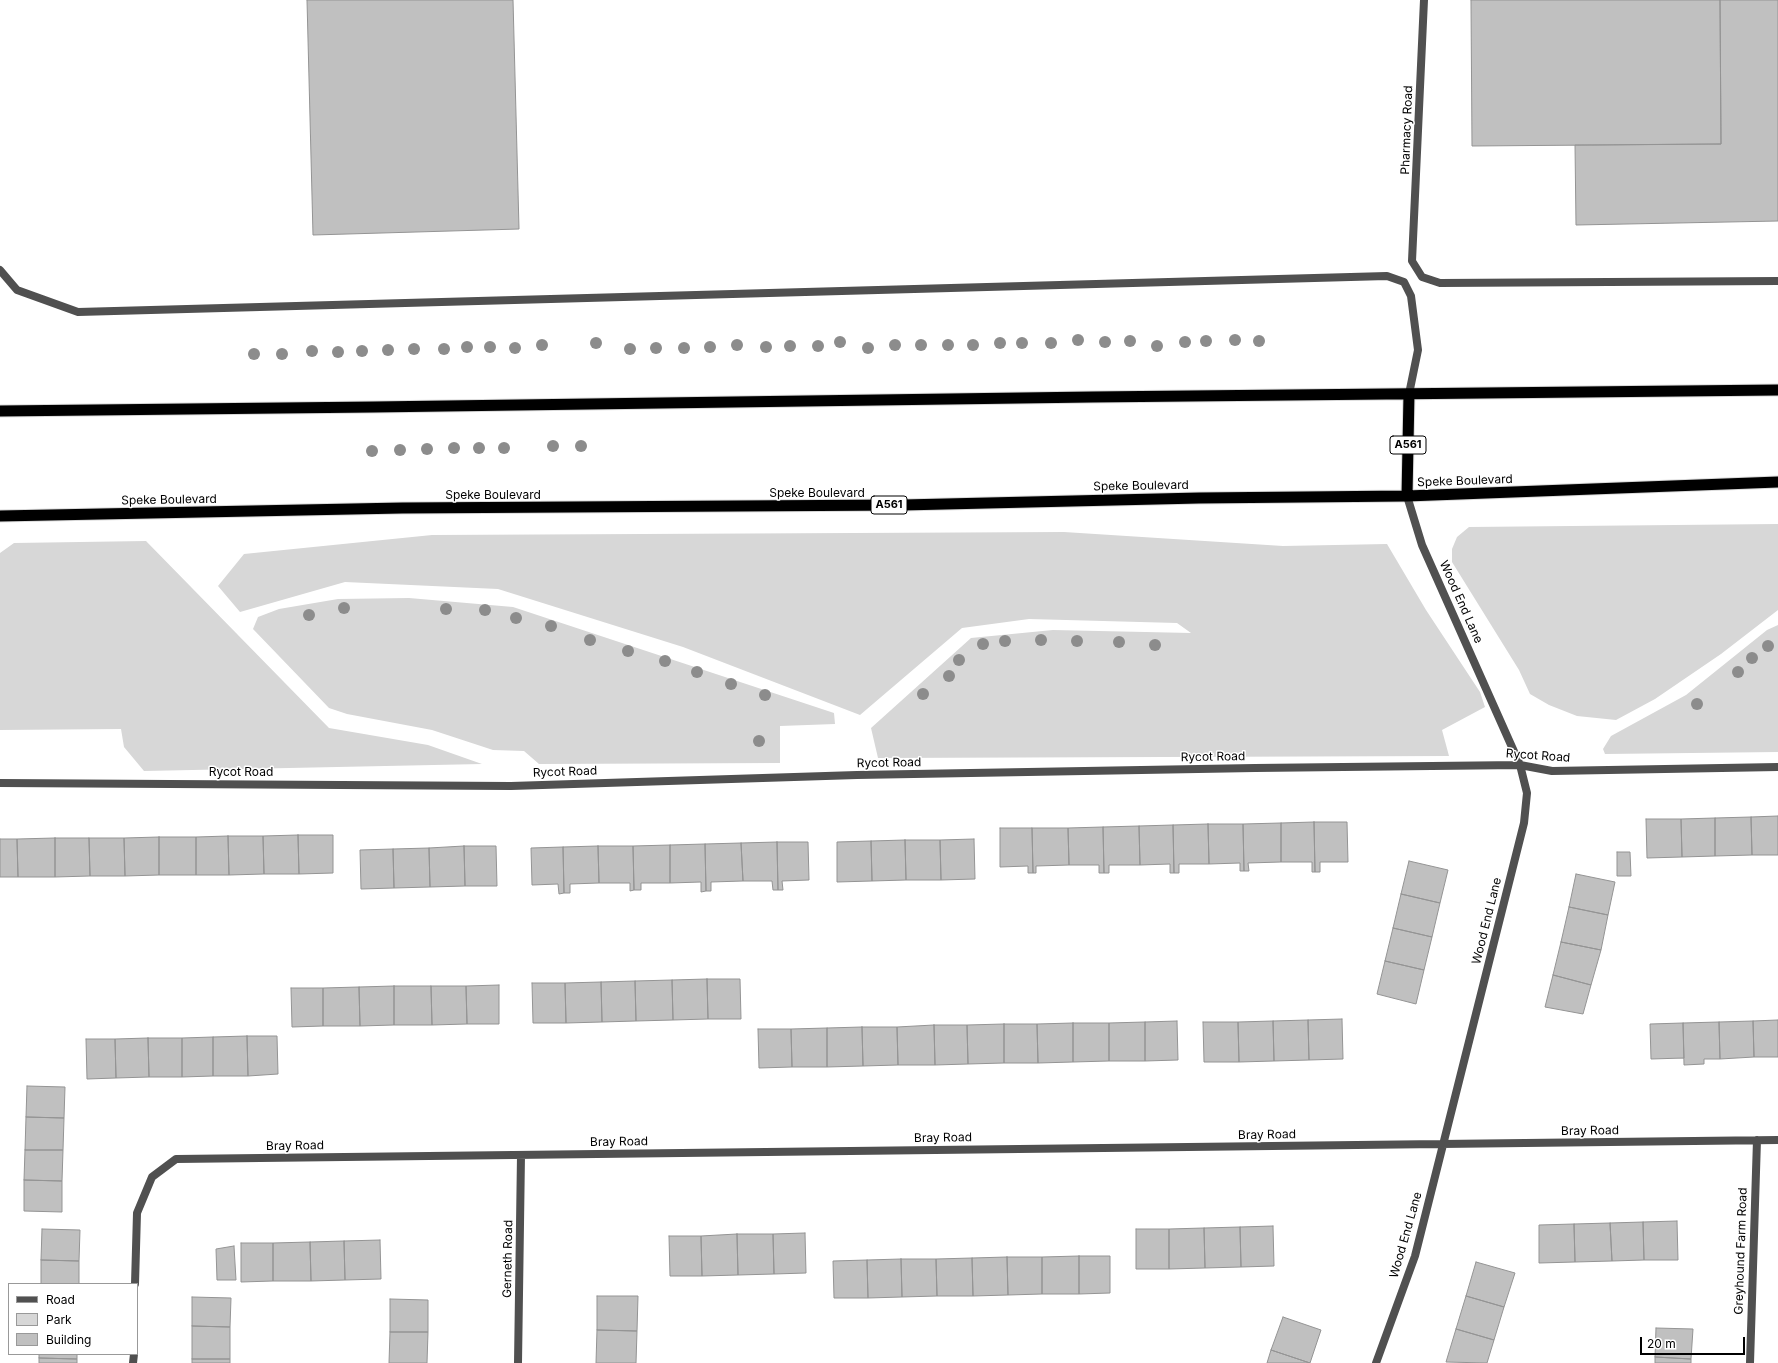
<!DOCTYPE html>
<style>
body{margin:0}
#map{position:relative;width:1778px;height:1363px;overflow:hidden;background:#fff;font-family:Inter,sans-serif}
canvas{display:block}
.legend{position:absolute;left:8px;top:1283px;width:130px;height:72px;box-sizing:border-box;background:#fff;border:1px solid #999;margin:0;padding:5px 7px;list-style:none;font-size:12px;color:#000}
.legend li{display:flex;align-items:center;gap:8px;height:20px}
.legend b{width:20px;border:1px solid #999}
.scale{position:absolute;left:1640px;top:1337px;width:105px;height:18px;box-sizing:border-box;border:2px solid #000;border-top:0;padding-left:5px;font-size:12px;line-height:14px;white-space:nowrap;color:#000;-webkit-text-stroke:3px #fff;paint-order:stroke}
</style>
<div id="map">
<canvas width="1778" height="1363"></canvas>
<ul class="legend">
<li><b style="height:5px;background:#505050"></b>Road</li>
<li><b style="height:11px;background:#d7d7d7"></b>Park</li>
<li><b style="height:11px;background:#c0c0c0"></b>Building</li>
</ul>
<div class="scale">20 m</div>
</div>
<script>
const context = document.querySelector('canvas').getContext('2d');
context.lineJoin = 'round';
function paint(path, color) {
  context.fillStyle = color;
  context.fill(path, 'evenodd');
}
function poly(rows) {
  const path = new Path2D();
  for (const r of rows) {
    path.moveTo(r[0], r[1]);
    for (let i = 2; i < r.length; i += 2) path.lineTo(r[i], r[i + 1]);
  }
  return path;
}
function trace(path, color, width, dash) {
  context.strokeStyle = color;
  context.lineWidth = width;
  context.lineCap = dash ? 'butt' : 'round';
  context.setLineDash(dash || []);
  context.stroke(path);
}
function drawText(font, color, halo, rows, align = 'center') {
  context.font = font + ' Inter,sans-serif';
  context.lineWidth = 3;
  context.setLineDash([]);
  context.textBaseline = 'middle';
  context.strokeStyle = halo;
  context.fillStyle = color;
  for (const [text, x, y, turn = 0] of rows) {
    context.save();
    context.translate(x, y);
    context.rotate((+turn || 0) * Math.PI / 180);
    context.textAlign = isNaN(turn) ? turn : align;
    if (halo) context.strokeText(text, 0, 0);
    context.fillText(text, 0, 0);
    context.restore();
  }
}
paint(poly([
 [1778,524,1778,610,1721,654,1655,699,1616,720,1577,716,1549,705,1530,694,1519,670,1452,562,1452,549,1457,537,1469,527],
 [1064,532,1283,546,1387,544,1426,610,1480,692,1485,707,1442,730,1449,756,878,758,871,728,971,638,1053,630,1191,633,1177,623,1029,619,962,628,860,715,683,647,498,589,345,582,240,612,218,586,244,554,432,535],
 [146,541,329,728,428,745,482,764,144,771,124,747,121,729,0,730,0,553,14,543],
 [409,598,513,607,834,713,835,724,780,726,780,763,539,764,524,751,493,750,432,730,347,714,329,708,253,629,258,617,279,609,338,599],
 [1778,625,1778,752,1605,754,1603,749,1611,736,1686,695,1767,630]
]), '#d7d7d7');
const building = poly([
 [307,0,513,0,519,229,313,235,307,0],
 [1471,0,1720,0,1721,144,1472,146,1471,0],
 [1720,0,1778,0,1778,221,1576,225,1575,145,1721,144,1720,0],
 [1778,816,1778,855,1752,855,1751,817,1778,816],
 [1751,817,1752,855,1715,856,1715,818,1751,817],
 [1715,818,1715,856,1682,857,1681,819,1715,818],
 [1646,819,1681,819,1682,857,1647,858,1646,819],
 [1314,822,1347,822,1348,862,1320,862,1320,872,1315,872,1314,822],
 [1314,822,1315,872,1312,872,1312,862,1281,862,1281,823,1314,822],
 [1281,823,1281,862,1248,863,1249,871,1244,871,1243,824,1281,823],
 [1208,824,1243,824,1244,871,1240,871,1240,863,1209,864,1208,824],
 [1208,824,1209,864,1179,864,1179,873,1174,873,1173,825,1208,824],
 [1173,825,1174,873,1170,873,1170,864,1140,865,1139,826,1173,825],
 [1139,826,1140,865,1109,865,1109,873,1104,873,1103,827,1139,826],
 [1103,827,1104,873,1099,873,1099,865,1069,865,1068,828,1103,827],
 [1000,828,1032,828,1033,873,1028,873,1028,866,1000,867,1000,828],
 [1032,828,1068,828,1069,865,1036,866,1036,873,1033,873,1032,828],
 [298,835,333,835,333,873,299,874,298,835],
 [298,835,299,874,264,874,263,836,298,835],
 [228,836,263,836,264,874,229,875,228,836],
 [228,836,229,875,196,875,196,837,228,836],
 [159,837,196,837,196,875,159,875,159,837],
 [159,837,159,875,125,876,124,838,159,837],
 [55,838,89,838,90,876,55,877,55,838],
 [55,838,55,877,18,877,17,839,55,838],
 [89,838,124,838,125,876,90,876,89,838],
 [0,839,17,839,18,877,0,877,0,839],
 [974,839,975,879,941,880,940,840,974,839],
 [905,840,940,840,941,880,906,880,905,840],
 [905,840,906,880,872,881,871,841,905,840],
 [871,841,872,881,837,882,837,842,871,841],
 [777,842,808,842,809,880,782,881,783,890,778,890,777,842],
 [777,842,778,890,773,890,772,881,743,881,741,843,777,842],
 [741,843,743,881,711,882,711,891,706,891,705,844,741,843],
 [705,844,706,891,701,892,701,882,670,883,670,845,705,844],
 [670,845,670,883,641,883,641,890,634,890,633,846,670,845],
 [464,846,496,846,497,886,465,886,464,846],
 [464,846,465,886,430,887,429,848,464,846],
 [598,846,633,846,634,890,630,891,630,883,599,883,598,846],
 [598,846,599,883,570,884,570,893,564,893,563,847,598,846],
 [563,847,564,893,559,894,558,884,532,885,531,848,563,847],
 [429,848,430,887,394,888,393,849,429,848],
 [393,849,394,888,361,889,360,850,393,849],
 [1617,852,1630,852,1631,876,1617,876,1617,852],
 [1409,861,1448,870,1440,903,1401,894,1409,861],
 [1576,874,1615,882,1608,915,1569,907,1576,874],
 [1401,894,1440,903,1432,937,1393,928,1401,894],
 [1569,907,1608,915,1601,950,1561,942,1569,907],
 [1393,928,1432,937,1424,970,1385,961,1393,928],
 [1561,942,1601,950,1591,985,1553,975,1561,942],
 [1385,961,1424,970,1416,1004,1377,994,1385,961],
 [1553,975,1591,985,1583,1014,1545,1007,1553,975],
 [707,979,740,979,741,1019,708,1019,707,979],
 [707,979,708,1019,673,1020,672,980,707,979],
 [672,980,673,1020,636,1021,635,981,672,980],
 [635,981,636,1021,602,1022,601,982,635,981],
 [601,982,602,1022,566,1023,565,983,601,982],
 [532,983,565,983,566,1023,533,1023,532,983],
 [499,985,499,1024,467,1024,466,986,499,985],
 [394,986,431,986,432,1025,394,1025,394,986],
 [394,986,394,1025,360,1026,359,987,394,986],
 [431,986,466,986,467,1024,432,1025,431,986],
 [359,987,360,1026,323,1026,323,988,359,987],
 [291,988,323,988,323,1026,292,1027,291,988],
 [1342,1019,1343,1059,1309,1060,1308,1020,1342,1019],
 [1308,1020,1309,1060,1274,1061,1273,1021,1308,1020],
 [1778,1020,1778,1057,1754,1057,1753,1021,1778,1020],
 [1177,1021,1178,1060,1145,1061,1145,1022,1177,1021],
 [1273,1021,1274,1061,1239,1062,1238,1022,1273,1021],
 [1753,1021,1754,1057,1720,1059,1719,1022,1753,1021],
 [1145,1022,1145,1061,1109,1061,1109,1023,1145,1022],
 [1203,1022,1238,1022,1239,1062,1204,1062,1203,1022],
 [1719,1022,1720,1059,1704,1059,1704,1064,1684,1065,1683,1023,1719,1022],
 [1073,1023,1109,1023,1109,1061,1073,1062,1073,1023],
 [1073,1023,1073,1062,1038,1063,1037,1024,1073,1023],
 [1683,1023,1684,1058,1651,1059,1650,1024,1683,1023],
 [1004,1024,1004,1063,968,1064,967,1025,1004,1024],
 [1004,1024,1037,1024,1038,1063,1004,1063,1004,1024],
 [934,1025,967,1025,968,1064,935,1065,934,1025],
 [934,1025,935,1065,898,1065,897,1027,934,1025],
 [862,1027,897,1027,898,1065,863,1066,862,1027],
 [862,1027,863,1066,827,1067,827,1028,862,1027],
 [827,1028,827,1067,792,1067,791,1029,827,1028],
 [758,1029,791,1029,792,1067,759,1068,758,1029],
 [247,1036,277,1036,278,1074,248,1076,247,1036],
 [247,1036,248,1076,213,1076,213,1037,247,1036],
 [213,1037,213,1076,182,1077,182,1038,213,1037],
 [148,1038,182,1038,182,1077,149,1077,148,1038],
 [148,1038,149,1077,116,1078,115,1039,148,1038],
 [86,1039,115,1039,116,1078,87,1079,86,1039],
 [27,1086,65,1087,64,1118,26,1117,27,1086],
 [26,1117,64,1118,63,1150,25,1150,26,1117],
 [25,1150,63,1150,62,1181,24,1180,25,1150],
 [24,1180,62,1181,62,1212,24,1211,24,1180],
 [1677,1221,1678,1260,1644,1260,1643,1222,1677,1221],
 [1643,1222,1644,1260,1612,1261,1610,1223,1643,1222],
 [1610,1223,1612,1261,1575,1262,1574,1224,1610,1223],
 [1574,1224,1575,1262,1539,1263,1539,1225,1574,1224],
 [1273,1226,1274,1266,1241,1267,1240,1227,1273,1226],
 [1240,1227,1241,1267,1205,1268,1204,1228,1240,1227],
 [1204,1228,1205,1268,1169,1269,1169,1229,1204,1228],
 [42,1229,80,1230,79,1261,41,1260,42,1229],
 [1136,1229,1169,1229,1169,1269,1136,1269,1136,1229],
 [805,1233,806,1273,774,1274,773,1234,805,1233],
 [737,1234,773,1234,774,1274,738,1275,737,1234],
 [737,1234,738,1275,702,1276,701,1236,737,1234],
 [669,1236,701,1236,702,1276,670,1276,669,1236],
 [380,1240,381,1279,345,1280,344,1241,380,1240],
 [344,1241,345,1280,311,1281,310,1242,344,1241],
 [310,1242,311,1281,273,1281,273,1243,310,1242],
 [241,1243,273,1243,273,1281,241,1282,241,1243],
 [234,1246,236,1280,217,1280,216,1249,234,1246],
 [1079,1256,1110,1256,1110,1293,1079,1294,1079,1256],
 [1079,1256,1079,1294,1042,1294,1042,1257,1079,1256],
 [1007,1257,1042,1257,1042,1294,1008,1295,1007,1257],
 [1007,1257,1008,1295,973,1296,972,1258,1007,1257],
 [972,1258,973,1296,937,1296,936,1259,972,1258],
 [901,1259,936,1259,937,1296,902,1297,901,1259],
 [901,1259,902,1297,868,1298,867,1260,901,1259],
 [41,1260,79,1261,79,1284,41,1284,41,1260],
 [867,1260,868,1298,834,1298,833,1261,867,1260],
 [1476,1262,1515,1273,1504,1307,1466,1296,1476,1262],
 [597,1296,638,1296,637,1331,597,1330,597,1296],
 [1466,1296,1504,1307,1494,1340,1456,1329,1466,1296],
 [192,1297,231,1298,230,1327,192,1326,192,1297],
 [390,1299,428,1300,428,1332,390,1332,390,1299],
 [1283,1317,1321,1330,1310,1363,1271,1350,1283,1317],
 [192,1326,230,1327,230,1359,192,1359,192,1326],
 [1656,1328,1693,1329,1691,1359,1655,1357,1656,1328],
 [1456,1329,1494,1340,1487,1363,1446,1362,1456,1329],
 [597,1330,637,1331,636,1363,596,1363,597,1330],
 [390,1332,428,1332,427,1363,389,1363,390,1332],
 [1271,1350,1310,1363,1267,1363,1271,1350],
 [39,1354,77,1354,77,1359,39,1358,39,1354],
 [1655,1357,1691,1359,1691,1363,1655,1363,1655,1357],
 [39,1358,77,1359,77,1363,39,1363,39,1358],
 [192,1359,230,1359,230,1363,192,1363,192,1359]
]);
paint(building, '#c0c0c0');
trace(building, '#949494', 1);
const trunk = poly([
 [0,411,374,407,1092,397,1778,390],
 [1407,496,1409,394],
 [0,516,402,508,903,505,1199,498,1407,496,1778,482]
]);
trace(trunk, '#dbdbdb', 13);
trace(poly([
 [1424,0,1412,261,1422,277,1440,283,1778,281],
 [0,270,17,290,78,312,1387,276,1404,282,1411,296,1418,350,1409,394]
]), '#505050', 8);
trace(poly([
 [0,783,511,786,857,775,1255,768,1520,765,1552,771,1778,767],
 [135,1284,137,1213,152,1177,176,1159,1778,1140],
 [133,1363,134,1354],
 [518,1363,521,1155],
 [1376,1363,1415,1256,1524,823,1527,793,1520,765,1422,545,1407,496],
 [1750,1363,1757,1140]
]), '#505050', 8);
trace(trunk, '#000', 11);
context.fillStyle = '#8c8c8c';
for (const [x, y] of [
 [1078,340],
 [1235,340],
 [1130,341],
 [1206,341],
 [1259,341],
 [840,342],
 [1105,342],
 [1185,342],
 [596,343],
 [1000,343],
 [1022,343],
 [1051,343],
 [542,345],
 [737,345],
 [895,345],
 [921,345],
 [948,345],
 [973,345],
 [790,346],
 [818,346],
 [1157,346],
 [467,347],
 [490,347],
 [710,347],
 [766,347],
 [515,348],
 [656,348],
 [684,348],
 [868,348],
 [414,349],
 [444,349],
 [630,349],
 [388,350],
 [312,351],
 [362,351],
 [338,352],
 [254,354],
 [282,354],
 [553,446],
 [581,446],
 [454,448],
 [479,448],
 [504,448],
 [427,449],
 [400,450],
 [372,451],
 [344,608],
 [446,609],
 [485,610],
 [309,615],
 [516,618],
 [551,626],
 [590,640],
 [1041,640],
 [1005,641],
 [1077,641],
 [1119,642],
 [983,644],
 [1155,645],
 [1768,646],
 [628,651],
 [1752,658],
 [959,660],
 [665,661],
 [697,672],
 [1738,672],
 [949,676],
 [731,684],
 [923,694],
 [765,695],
 [1697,704],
 [759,741]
]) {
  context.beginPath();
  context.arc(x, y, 6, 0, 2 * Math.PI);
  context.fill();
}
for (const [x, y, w] of [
 [1408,445,36],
 [889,505,36]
]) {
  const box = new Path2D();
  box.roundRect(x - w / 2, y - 9, w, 18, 3);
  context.fillStyle = '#fff';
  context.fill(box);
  trace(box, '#000', 1);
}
drawText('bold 11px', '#000', null, [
 ["A561",1408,445],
 ["A561",889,505]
]);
drawText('12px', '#000', '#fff', [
 ["Pharmacy Road",1407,130,-88],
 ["Speke Boulevard",1465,481,-2],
 ["Speke Boulevard",1141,486,-1],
 ["Speke Boulevard",817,493],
 ["Speke Boulevard",493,495],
 ["Speke Boulevard",169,500,-1],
 ["Wood End Lane",1461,602,66],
 ["Rycot Road",1538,756,4],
 ["Rycot Road",1213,757,-1],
 ["Rycot Road",889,763,-1],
 ["Rycot Road",241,772],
 ["Rycot Road",565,772,-2],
 ["Wood End Lane",1487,921,-76],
 ["Bray Road",1590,1131,-1],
 ["Bray Road",1267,1135,-1],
 ["Bray Road",943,1138,-1],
 ["Bray Road",619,1142,-1],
 ["Bray Road",295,1146,-1],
 ["Wood End Lane",1406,1235,-74],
 ["Greyhound Farm Road",1741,1251,-88],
 ["Gerneth Road",508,1259,-89]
]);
</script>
